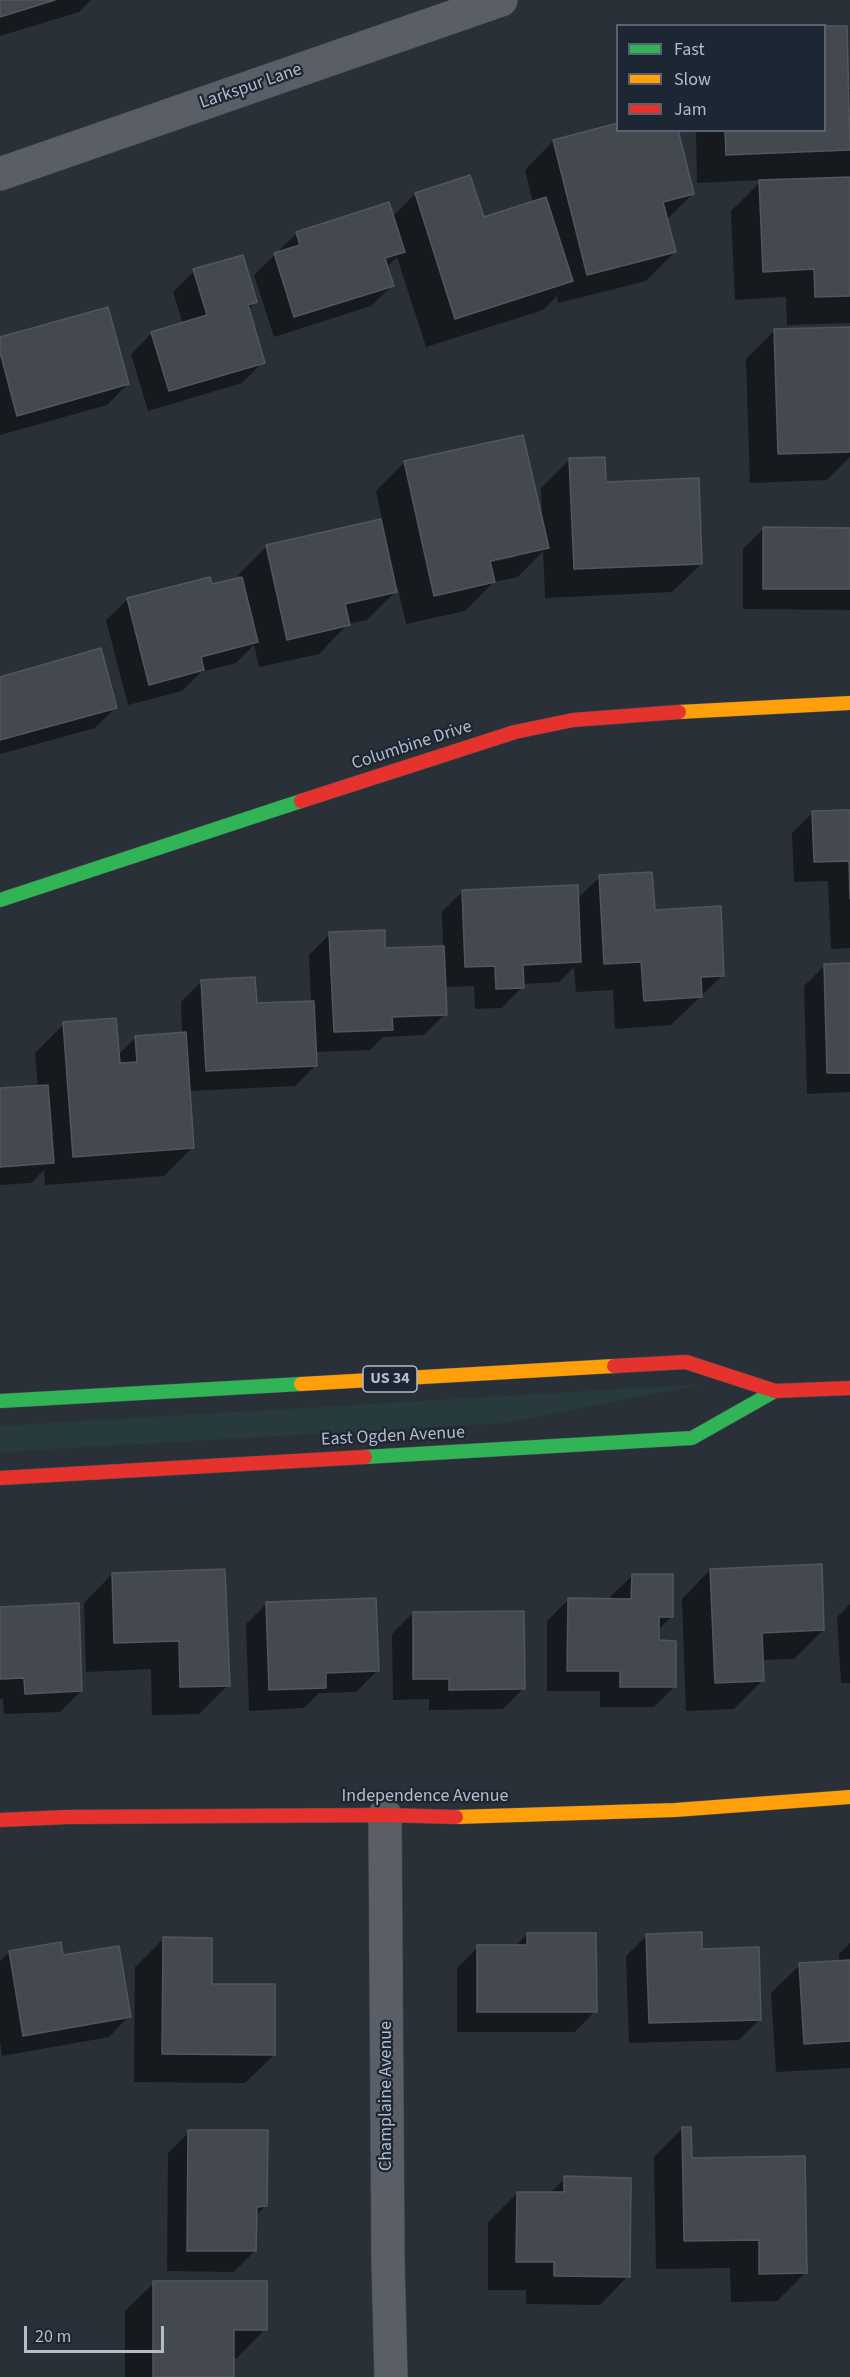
<!DOCTYPE html>
<style>
body{margin:0}
#map{position:relative;width:850px;height:2377px;overflow:hidden;background:#2a3038;font-family:"Source Sans 3",sans-serif}
canvas{display:block}
.legend{position:absolute;left:616px;top:24px;width:210px;height:108px;box-sizing:border-box;background:#1d2633;border:2px solid #59626f;margin:0;padding:8px 10px;list-style:none;font-size:18px;color:#b4bcc9}
.legend li{display:flex;align-items:center;gap:12px;height:30px}
.legend b{width:30px;border:2px solid #59626f}
.scale{position:absolute;left:24px;top:2326px;width:140px;height:27px;box-sizing:border-box;border:3px solid #b4bcc9;border-top:0;padding-left:8px;font-size:18px;line-height:21px;white-space:nowrap;color:#b4bcc9;-webkit-text-stroke:4px #1d2633;paint-order:stroke}
</style>
<div id="map">
<canvas width="850" height="2377"></canvas>
<ul class="legend">
<li><b style="height:8px;background:#30b455"></b>Fast</li>
<li><b style="height:8px;background:#ff9f0a"></b>Slow</li>
<li><b style="height:8px;background:#e5322d"></b>Jam</li>
</ul>
<div class="scale">20 m</div>
</div>
<script>
const context = document.querySelector('canvas').getContext('2d');
context.lineJoin = 'round';
function paint(path, color) {
  context.fillStyle = color;
  context.fill(path, 'evenodd');
}
function poly(rows) {
  const path = new Path2D();
  for (const r of rows) {
    path.moveTo(r[0], r[1]);
    for (let i = 2; i < r.length; i += 2) path.lineTo(r[i], r[i + 1]);
  }
  return path;
}
function trace(path, color, width, dash) {
  context.strokeStyle = color;
  context.lineWidth = width;
  context.lineCap = dash ? 'butt' : 'round';
  context.setLineDash(dash || []);
  context.stroke(path);
}
function drawText(font, color, halo, rows, align = 'center') {
  context.font = font + ' "Source Sans 3",sans-serif';
  context.lineWidth = 4.5;
  context.setLineDash([]);
  context.textBaseline = 'middle';
  context.strokeStyle = halo;
  context.fillStyle = color;
  for (const [text, x, y, turn = 0] of rows) {
    context.save();
    context.translate(x, y);
    context.rotate((+turn || 0) * Math.PI / 180);
    context.textAlign = isNaN(turn) ? turn : align;
    if (halo) context.strokeText(text, 0, 0);
    context.fillText(text, 0, 0);
    context.restore();
  }
}
paint(poly([
 [706,1384,504,1423,0,1452,0,1426]
]), '#273a3e');
paint(poly([
 [0,0,91,0,79,12,0,36],
 [848,89,850,89,850,323,787,325,786,297,735,300,731,211,762,180,697,183,696,130,824,130],
 [618,130,693,194,666,220,675,252,646,281,558,303,557,296,543,310,426,347,397,257,386,268,392,286,371,306,274,337,254,275,297,233,392,217,415,194,469,177,483,219,533,203,525,170,553,141],
 [194,271,255,302,248,310,263,362,242,383,148,411,131,354,152,333,183,324,173,292],
 [850,328,850,457,827,480,750,483,746,359,775,330],
 [0,338,128,384,107,405,0,435],
 [570,459,604,484,701,564,672,592,545,598,543,551,518,577,494,582,465,611,406,624,398,589,367,620,348,624,319,654,259,667,254,645,236,663,201,672,182,691,128,705,106,620,127,600,209,578,211,586,239,579,238,575,267,546,382,520,376,491,405,462,542,519,541,488],
 [516,554,516,557,483,564,483,561],
 [764,528,850,529,850,610,743,609,743,549],
 [0,678,116,707,95,728,0,754],
 [850,811,850,948,831,949,828,881,794,882,792,833,813,812],
 [600,877,653,912,723,975,671,1025,615,1029,613,990,576,992,574,967,559,982,522,984,522,987,502,1008,475,1009,474,986,444,987,445,1014,424,1035,383,1037,370,1050,315,1052,316,1065,295,1086,189,1091,193,1147,164,1176,45,1185,44,1170,31,1183,0,1185,0,1089,38,1087,35,1053,64,1024,117,1056,136,1037,182,1034,181,1002,202,981,255,1005,311,1002,309,955,330,934,384,950,443,947,442,912,463,891,577,899],
 [850,965,850,1092,807,1094,804,986,824,966],
 [710,1570,823,1630,794,1659,762,1660,763,1680,734,1709,686,1711,682,1599],
 [112,1574,228,1685,199,1714,152,1715,151,1669,86,1672,84,1603],
 [632,1576,671,1617,658,1630,658,1642,674,1687,654,1707,600,1707,600,1691,547,1691,547,1621,568,1600,611,1600,611,1596],
 [266,1604,377,1671,356,1692,319,1693,304,1708,249,1711,246,1624],
 [850,1604,850,1683,841,1683,837,1617],
 [0,1608,81,1691,60,1712,4,1714,3,1699,0,1699],
 [413,1613,524,1688,503,1709,429,1710,429,1699,393,1700,392,1634],
 [527,1934,595,2011,575,2032,457,2032,457,1968,478,1947,515,1947],
 [647,1935,701,1950,760,2019,739,2040,629,2043,626,1956],
 [163,1939,211,1986,274,2055,245,2083,134,2082,135,1967],
 [850,1943,850,2068,776,2072,771,1993,800,1965,839,1962,839,1954],
 [9,1952,61,1957,129,2016,109,2037,2,2056,0,2041,0,1961],
 [682,2129,690,2159,806,2272,777,2301,731,2302,730,2268,656,2269,654,2157],
 [189,2132,266,2206,255,2216,255,2251,234,2272,167,2271,168,2153],
 [565,2178,628,2276,600,2305,526,2304,526,2290,488,2290,488,2222,517,2193,550,2193],
 [154,2283,265,2329,237,2358,232,2358,232,2377,125,2377,125,2311]
]), '#0007');
const building = poly([
 [0,0,55,0,0,17,0,0],
 [824,26,847,26,850,150,726,155,725,130,824,130,824,26],
 [618,123,618,130,678,130,694,194,663,202,676,252,587,275,553,140,618,123],
 [470,175,484,217,546,197,573,281,455,319,415,193,470,175],
 [850,177,850,296,815,297,814,269,763,272,759,180,850,177],
 [389,202,405,252,385,258,394,286,294,317,274,253,300,245,296,232,389,202],
 [243,255,257,302,248,305,265,363,169,391,151,332,207,315,193,269,243,255],
 [108,307,129,384,17,416,0,352,0,337,108,307],
 [850,327,850,452,778,454,774,329,850,327],
 [523,435,549,548,490,561,495,582,434,596,404,461,523,435],
 [605,457,606,482,699,478,702,564,574,569,569,458,605,457],
 [381,519,397,592,345,604,350,625,287,640,266,545,381,519],
 [763,527,850,528,850,589,763,589,763,527],
 [210,577,212,584,242,577,258,642,201,657,204,670,149,685,127,598,210,577],
 [101,648,117,708,0,740,0,677,101,648],
 [850,810,850,899,849,861,814,862,812,811,850,810],
 [652,872,655,910,721,906,724,976,701,977,702,997,644,1001,641,962,604,964,599,875,652,872],
 [578,885,581,962,523,965,524,988,496,989,495,966,465,967,462,890,578,885],
 [385,930,385,948,444,946,447,1015,392,1017,393,1030,334,1032,329,932,385,930],
 [850,963,850,1073,827,1073,824,964,850,963],
 [255,977,257,1003,314,1001,317,1066,206,1071,201,980,255,977],
 [116,1018,120,1063,137,1062,135,1036,186,1032,194,1148,73,1157,63,1022,116,1018],
 [48,1085,54,1163,0,1167,0,1088,48,1085],
 [822,1564,824,1630,762,1633,764,1681,715,1683,710,1569,822,1564],
 [225,1569,230,1686,180,1687,179,1641,114,1643,112,1573,225,1569],
 [632,1574,673,1574,673,1617,659,1617,659,1640,676,1641,676,1687,620,1687,620,1671,567,1671,568,1598,631,1599,632,1574],
 [376,1598,379,1671,326,1673,326,1688,269,1690,266,1602,376,1598],
 [79,1603,82,1691,25,1694,24,1678,0,1679,0,1607,79,1603],
 [524,1611,525,1689,449,1690,449,1679,413,1679,413,1612,524,1611],
 [702,1932,702,1949,759,1947,761,2020,649,2023,646,1934,702,1932],
 [527,1933,596,1933,597,2012,477,2012,477,1945,527,1945,527,1933],
 [163,1937,212,1938,212,1984,275,1984,275,2055,162,2054,163,1937],
 [61,1942,63,1955,119,1946,131,2017,23,2036,9,1951,61,1942],
 [850,1960,850,2041,804,2044,799,1963,850,1960],
 [682,2127,691,2127,692,2158,805,2156,807,2273,759,2274,759,2240,684,2241,682,2127],
 [188,2130,268,2130,267,2206,257,2207,256,2251,187,2251,188,2130],
 [564,2176,631,2178,630,2277,554,2276,554,2262,516,2262,517,2192,564,2192,564,2176],
 [153,2281,267,2281,267,2330,234,2330,234,2377,153,2377,153,2281]
]);
paint(building, '#444950');
trace(building, '#52575f', 1.5);
const street = poly([
 [0,174,501,0],
 [385,1815,388,2260,391,2377]
]);
const fast = poly([
 [0,900,301,801],
 [0,1401,301,1384],
 [365,1457,692,1438,775,1391]
]);
const slow = poly([
 [679,712,850,703],
 [301,1384,614,1366],
 [456,1817,675,1810,850,1797]
]);
const jam = poly([
 [301,801,515,732,573,720,679,712],
 [614,1366,686,1362,775,1391,850,1388],
 [0,1478,365,1457],
 [0,1820,67,1817,385,1815,456,1817]
]);
trace(street, '#484c53', 34);
trace(fast, '#484c53', 15);
trace(slow, '#484c53', 15);
trace(jam, '#484c53', 15);
trace(street, '#5a5e66', 33);
trace(fast, '#30b455', 14);
trace(slow, '#ff9f0a', 14);
trace(jam, '#e5322d', 14);
for (const [x, y, w] of [
 [390,1379,54]
]) {
  const box = new Path2D();
  box.roundRect(x - w / 2, y - 13, w, 26, 4.5);
  context.fillStyle = '#1d2633';
  context.fill(box);
  trace(box, '#b4bcc9', 1.5);
}
drawText('bold 16px', '#b4bcc9', null, [
 ["US 34",390,1379]
]);
drawText('18px', '#b4bcc9', '#1d2633', [
 ["Larkspur Lane",251,87,-19],
 ["Columbine Drive",412,746,-18],
 ["East Ogden Avenue",393,1437,-3],
 ["Independence Avenue",425,1797],
 ["Champlaine Avenue",387,2096,-90]
]);
</script>
